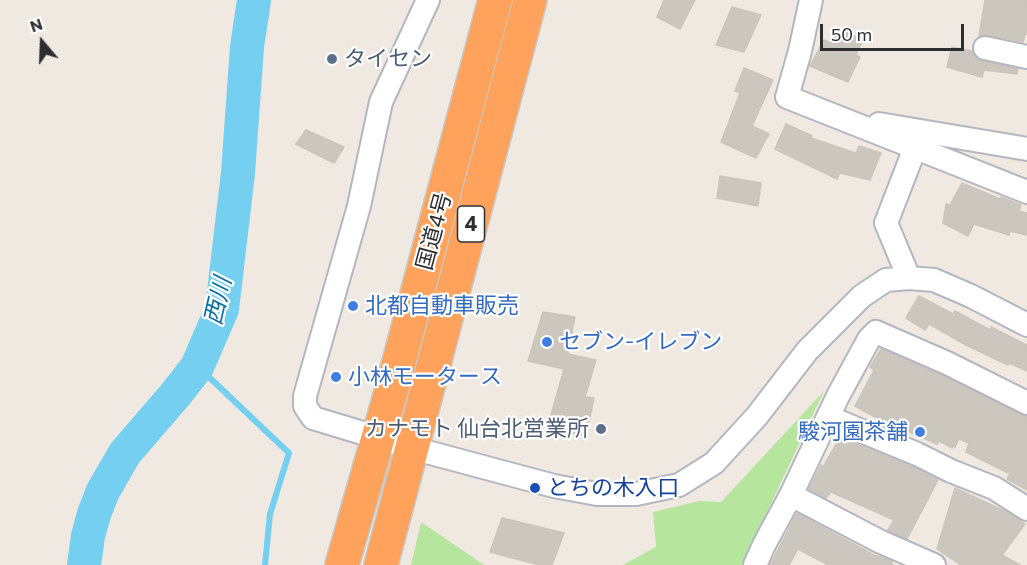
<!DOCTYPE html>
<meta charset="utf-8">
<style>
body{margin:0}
#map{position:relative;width:1027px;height:565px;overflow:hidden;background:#efe9e1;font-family:Commissioner,sans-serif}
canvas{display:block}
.north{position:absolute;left:12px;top:12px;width:60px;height:60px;-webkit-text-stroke:4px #fff;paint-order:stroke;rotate:341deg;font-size:16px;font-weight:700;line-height:24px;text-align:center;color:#2e2e2e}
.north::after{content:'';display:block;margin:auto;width:21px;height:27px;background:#2e2e2e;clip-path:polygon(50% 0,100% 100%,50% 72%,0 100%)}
.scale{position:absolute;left:820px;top:24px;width:144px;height:27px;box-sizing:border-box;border:3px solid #2e2e2e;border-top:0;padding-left:8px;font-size:18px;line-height:21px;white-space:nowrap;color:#2e2e2e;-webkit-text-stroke:4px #fff;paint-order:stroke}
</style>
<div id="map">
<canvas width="1027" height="565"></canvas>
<div class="north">N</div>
<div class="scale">50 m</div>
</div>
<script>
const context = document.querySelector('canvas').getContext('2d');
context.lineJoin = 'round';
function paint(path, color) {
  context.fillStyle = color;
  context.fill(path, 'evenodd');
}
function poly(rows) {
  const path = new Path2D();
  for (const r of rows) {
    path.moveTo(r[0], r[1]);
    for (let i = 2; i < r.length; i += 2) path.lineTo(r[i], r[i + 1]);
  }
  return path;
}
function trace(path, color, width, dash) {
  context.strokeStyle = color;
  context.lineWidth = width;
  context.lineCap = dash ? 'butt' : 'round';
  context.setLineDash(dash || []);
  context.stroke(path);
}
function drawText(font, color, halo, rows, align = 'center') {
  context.font = font + ' Commissioner,"Noto Sans JP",sans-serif';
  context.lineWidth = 4.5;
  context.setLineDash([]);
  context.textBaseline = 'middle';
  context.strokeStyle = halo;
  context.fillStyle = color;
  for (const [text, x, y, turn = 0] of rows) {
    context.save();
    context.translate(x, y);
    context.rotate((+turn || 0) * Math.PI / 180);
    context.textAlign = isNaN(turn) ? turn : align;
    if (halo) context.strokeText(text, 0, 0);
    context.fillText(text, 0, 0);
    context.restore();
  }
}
paint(poly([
 [824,391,742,565,623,565,656,547,653,512,699,501,721,502],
 [421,522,484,565,411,565]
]), '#b6e59e');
trace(poly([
 [197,367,211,379,289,453,270,514,265,565]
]), '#75cff0', 6);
trace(poly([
 [84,565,88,536,94,514,103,491,125,453,175,395,197,367,222,309,238,173,247,47,254,0]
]), '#75cff0', 34);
const building = poly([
 [664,0,695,0,680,29,657,17,664,0],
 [985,0,1027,0,1027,34,1025,34,1023,42,988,35,979,36,985,0],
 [732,7,761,15,744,52,716,45,732,7],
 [839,29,863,40,856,55,860,57,848,82,810,66,824,40,831,43,839,29],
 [952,47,972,51,976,58,982,61,1018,69,1017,74,984,70,982,77,947,67,952,47],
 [744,68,773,80,752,126,769,134,756,158,721,142,740,93,735,91,744,68],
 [786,124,812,136,811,138,856,153,859,146,881,153,870,180,840,173,837,179,775,149,786,124],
 [306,130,344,147,334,163,296,144,306,130],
 [720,176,761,183,758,206,717,198,720,176],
 [962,183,1000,199,1001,197,1021,205,1019,211,1027,213,1027,235,1010,231,1009,235,974,224,968,236,943,223,946,204,950,205,962,183],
 [919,296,953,314,955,311,990,330,991,327,1027,345,1027,371,1009,363,1008,365,966,345,929,324,925,330,906,318,919,296],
 [543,312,575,317,568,354,596,360,585,397,594,398,586,436,547,429,564,369,528,361,543,312],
 [881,349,941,375,1021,415,1027,416,1027,490,1007,479,1010,474,966,452,969,443,959,439,955,447,953,446,952,448,939,441,937,444,873,416,855,406,874,370,870,367,881,349],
 [840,437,911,466,938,480,907,539,888,530,894,520,831,492,826,498,809,489,821,465,823,467,840,437],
 [955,488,1011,514,1025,524,1002,555,1020,565,961,565,937,549,955,488],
 [798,514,874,555,892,561,891,563,894,565,828,565,798,549,789,565,770,565,796,515,798,514],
 [502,518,564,533,552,565,539,565,490,552,502,518]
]);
paint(building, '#cbc7bf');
trace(building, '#cbc5ba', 1.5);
const minor = poly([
 [428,0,381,102,359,206,305,396,305,406,313,418,412,448,554,486,597,494,636,494,679,485,714,463,757,416,807,351,862,296,886,280,909,278,934,280,971,296,1027,325],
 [811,0,800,51,787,97,1027,192],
 [985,48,1027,57],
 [879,124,1027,149],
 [909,278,886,223,915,148],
 [828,417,917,454,951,471,994,488,1027,509],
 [791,495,881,542,934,565],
 [755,565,764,545,791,495,838,396,869,339,876,332,947,363,1027,403]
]);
const highway = poly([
 [342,565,391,392,495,0],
 [381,565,530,0]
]);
trace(minor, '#b4b7c1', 26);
trace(highway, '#c9c9c9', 36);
trace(minor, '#fff', 22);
trace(highway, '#ffa35c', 33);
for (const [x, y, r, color] of [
 [332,59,6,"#5c6f8a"],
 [353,306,6,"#3f7fe0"],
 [547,342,6,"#3f7fe0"],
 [336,377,6,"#3f7fe0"],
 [601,429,6,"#5c6f8a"],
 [920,432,6,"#3f7fe0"],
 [535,488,6,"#1a4fb4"]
]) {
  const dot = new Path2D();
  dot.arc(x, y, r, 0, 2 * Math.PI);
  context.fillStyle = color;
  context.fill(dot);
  trace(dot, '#fff', 2);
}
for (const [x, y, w] of [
 [471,224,27]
]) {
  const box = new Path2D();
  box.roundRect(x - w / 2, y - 18, w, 36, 4.5);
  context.fillStyle = '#fff';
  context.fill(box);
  trace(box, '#2e2e2e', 1.5);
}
drawText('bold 21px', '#2e2e2e', null, [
 ["4",471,224]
]);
drawText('22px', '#4e5e75', '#fff', [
 ["タイセン",344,59],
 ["カナモト 仙台北営業所",589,429,"right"]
], 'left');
drawText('22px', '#2e2e2e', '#fff', [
 ["国道4号",434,231,-75]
]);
drawText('22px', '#366cbe', '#fff', [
 ["北都自動車販売",365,306],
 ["セブン-イレブン",559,342],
 ["小林モータース",348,377],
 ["駿河園茶舗",908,432,"right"]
], 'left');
drawText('22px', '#164399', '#fff', [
 ["とちの木入口",547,488]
], 'left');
drawText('italic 24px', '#0d6fa3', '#fff', [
 ["西川",218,301,-77]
]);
</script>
